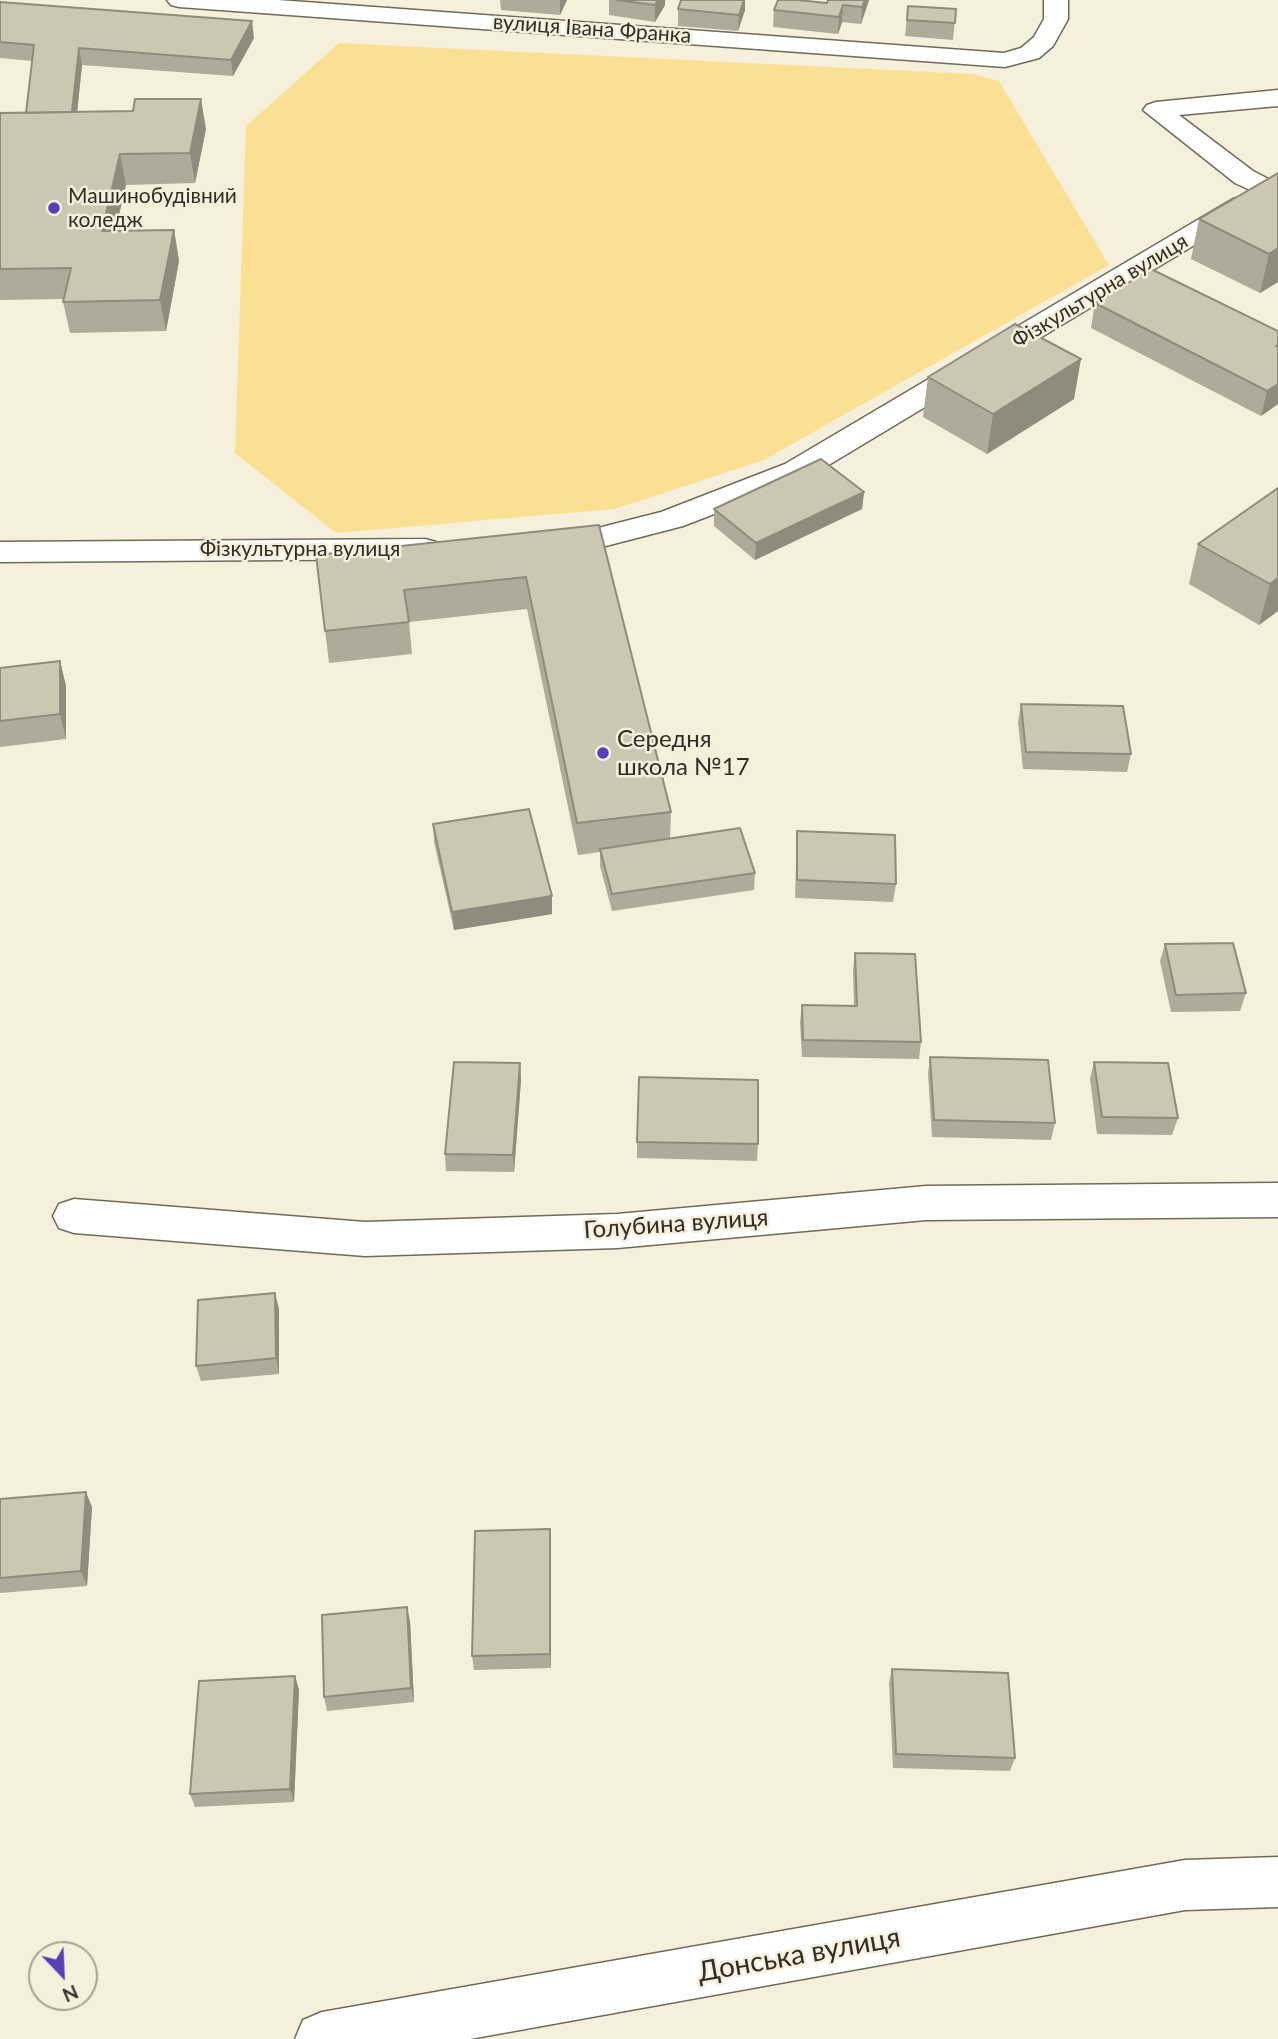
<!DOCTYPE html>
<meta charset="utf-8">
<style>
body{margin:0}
#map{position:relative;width:1278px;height:2039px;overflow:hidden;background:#f6efdc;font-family:Lato,sans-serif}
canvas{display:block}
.north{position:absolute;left:28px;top:1941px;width:70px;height:70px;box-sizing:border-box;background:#f6efdc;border:2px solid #a7a294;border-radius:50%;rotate:157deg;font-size:19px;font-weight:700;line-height:28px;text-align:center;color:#302e27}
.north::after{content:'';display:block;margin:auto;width:24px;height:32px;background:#563fb7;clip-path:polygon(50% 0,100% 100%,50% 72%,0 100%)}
</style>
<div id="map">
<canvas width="1278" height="2039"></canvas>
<div class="north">N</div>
</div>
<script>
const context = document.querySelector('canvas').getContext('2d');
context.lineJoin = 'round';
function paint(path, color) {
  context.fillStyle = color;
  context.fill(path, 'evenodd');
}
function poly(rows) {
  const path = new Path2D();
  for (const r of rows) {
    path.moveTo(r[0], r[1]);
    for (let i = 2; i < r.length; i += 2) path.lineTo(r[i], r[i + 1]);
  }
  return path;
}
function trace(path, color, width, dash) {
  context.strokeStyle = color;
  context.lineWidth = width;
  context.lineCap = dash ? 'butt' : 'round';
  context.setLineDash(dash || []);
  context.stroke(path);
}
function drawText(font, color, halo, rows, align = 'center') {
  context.font = font + ' Lato,sans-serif';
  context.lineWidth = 5;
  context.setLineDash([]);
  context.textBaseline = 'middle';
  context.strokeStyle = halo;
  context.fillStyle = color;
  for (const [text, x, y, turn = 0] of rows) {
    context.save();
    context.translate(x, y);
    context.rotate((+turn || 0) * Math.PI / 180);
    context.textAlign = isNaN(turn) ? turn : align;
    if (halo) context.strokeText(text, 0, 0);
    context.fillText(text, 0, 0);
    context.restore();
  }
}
paint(poly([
 [339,43,973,74,999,81,1109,265,764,460,615,509,336,533,235,453,246,126]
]), '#fbe094');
const street = poly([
 [167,0,278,0,1004,53,1021,48,1034,37,1044,19,1044,0,1068,0,1068,19,1053,46,1039,58,1005,67,179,7,171,5,167,0],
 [1278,90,1278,106,1179,115,1253,171,1278,184,1278,203,1235,183,1143,110,1147,105,1156,102,1278,90],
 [1242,197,1251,199,1255,205,1251,211,807,478,683,526,598,548,551,554,540,551,535,544,540,537,551,534,598,528,661,512,785,464,1233,199,1242,197],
 [425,539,436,542,441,549,436,556,425,559,0,562,0,542,425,539],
 [1278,1183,1278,1217,926,1220,617,1248,365,1256,74,1233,59,1228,53,1216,59,1204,74,1199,365,1222,617,1214,926,1186,1278,1183],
 [1278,1857,1278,1907,1185,1910,470,2039,295,2039,303,2020,322,2012,1185,1860,1278,1857]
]);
trace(street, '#706a59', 3);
paint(street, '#fff');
paint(poly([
 [500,0,567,0,560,15,501,10],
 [609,0,665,0,665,5,655,22,609,15],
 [681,0,745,0,745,10,738,31,678,26,678,9],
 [869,0,861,24,842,22,838,34,773,27,774,10],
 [0,2,254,38,233,76,82,65,77,112,206,129,195,183,126,185,115,231,174,230,179,261,166,331,70,333,63,302,63,299,0,300,0,113,26,113,32,61,0,58],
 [908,6,956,9,953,40,905,36],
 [1278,173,1278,282,1260,293,1191,259,1199,219],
 [1095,303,1278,331,1278,404,1261,416,1091,328],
 [928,377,1074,399,987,454,923,417],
 [1278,488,1278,611,1259,625,1189,584,1198,544],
 [864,492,862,509,755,560,714,526,714,509],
 [599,525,671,812,670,839,755,873,754,890,612,911,600,866,600,852,578,855,527,609,409,622,412,654,329,663,316,555],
 [60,661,66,686,66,739,0,747,0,668],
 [1021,704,1131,754,1127,772,1023,769,1018,722],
 [433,824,552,896,552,914,454,930,434,842],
 [797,831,896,884,893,902,795,898],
 [1165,944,1246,993,1240,1011,1171,1012,1160,961],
 [855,953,921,1042,919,1059,802,1057,800,1022,802,1005,854,1006,853,970],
 [930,1057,1055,1123,1051,1140,932,1137,928,1074],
 [1094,1062,1178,1118,1172,1135,1097,1134,1090,1079],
 [520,1063,521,1080,514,1172,446,1171,445,1154],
 [637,1142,758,1144,757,1161,637,1158],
 [279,1309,279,1374,201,1381,196,1366],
 [0,1499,92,1507,87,1586,0,1593],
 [550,1529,551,1668,474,1670,472,1656],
 [410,1621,414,1702,327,1711,324,1697],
 [892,1669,1015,1758,1010,1771,893,1768,889,1683],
 [295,1676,299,1690,294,1802,195,1807,190,1794]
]), '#afaa9a');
paint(poly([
 [560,0,567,0,560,15],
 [658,0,665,0,665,5,655,22,655,5],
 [744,0,745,0,745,10,738,31,739,15],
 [865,0,869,0,861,24,862,7],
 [843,5,842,22,838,34,839,17],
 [252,21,254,38,233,76,231,60],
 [79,48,82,65,74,142,71,125],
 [201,99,206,129,195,183,190,153],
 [120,154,126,185,108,262,102,231],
 [174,230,179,261,166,331,160,300],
 [1278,248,1278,282,1260,293,1269,254],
 [1081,359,1074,399,987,454,993,414],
 [1278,384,1278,404,1261,416,1267,391],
 [864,492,862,509,755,560,756,543],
 [1278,578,1278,611,1259,625,1270,584],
 [60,661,66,686,66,739,60,714],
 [552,896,552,914,454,930,452,912],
 [520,1063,521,1080,514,1172,513,1155],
 [275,1293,279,1309,279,1374,276,1358],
 [86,1492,92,1507,87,1586,81,1571],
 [550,1529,551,1544,551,1668,550,1654],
 [407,1607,410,1621,414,1702,411,1688],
 [295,1676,299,1690,294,1802,290,1789]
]), '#8f8b7d');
const building = poly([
 [617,0,658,0,655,5,617,0],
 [681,0,744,0,739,15,678,9,681,0],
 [778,0,797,0,827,3,828,0,865,0,862,7,843,5,839,17,774,10,778,0],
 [0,2,252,21,231,60,79,48,72,112,26,113,34,45,0,42,0,2],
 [908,6,956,9,955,23,907,20,908,6],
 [135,99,201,99,190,153,120,154,102,231,174,230,160,300,63,302,71,268,0,269,0,113,133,111,135,99],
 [1278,173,1278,248,1269,254,1199,219,1278,173],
 [1151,269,1278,331,1278,345,1276,346,1278,347,1278,384,1267,391,1095,303,1151,269],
 [1015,324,1081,359,993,414,928,377,1015,324],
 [821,459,864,492,756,543,714,509,821,459],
 [1278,488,1278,578,1270,584,1198,544,1278,488],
 [599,525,671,812,577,823,526,577,404,590,409,622,325,631,316,555,599,525],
 [60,661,60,714,0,721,0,668,60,661],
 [1021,704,1123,706,1131,754,1026,752,1021,704],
 [529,809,552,896,452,912,433,824,529,809],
 [740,828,755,873,612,894,600,849,740,828],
 [797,831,895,835,896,884,797,880,797,831],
 [1233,943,1246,993,1176,995,1165,944,1233,943],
 [855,953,915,954,921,1042,803,1040,802,1005,857,1006,855,953],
 [930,1057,1048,1060,1055,1123,934,1120,930,1057],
 [454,1062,520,1063,513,1155,445,1154,454,1062],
 [1094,1062,1168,1063,1178,1118,1102,1117,1094,1062],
 [639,1077,758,1080,758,1144,637,1142,639,1077],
 [275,1293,276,1358,196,1366,198,1300,275,1293],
 [86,1492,81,1571,0,1578,0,1499,86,1492],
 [550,1529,550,1654,472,1656,475,1531,550,1529],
 [407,1607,411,1688,324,1697,322,1615,407,1607],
 [892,1669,1008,1673,1015,1758,896,1754,892,1669],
 [295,1676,290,1789,190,1794,199,1681,295,1676]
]);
paint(building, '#ccc6b3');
trace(building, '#8f8b7d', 2);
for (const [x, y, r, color] of [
 [54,208,7,"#563fb7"],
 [603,753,7,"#563fb7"]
]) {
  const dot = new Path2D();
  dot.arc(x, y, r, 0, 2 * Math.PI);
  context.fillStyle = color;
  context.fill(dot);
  trace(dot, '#f6efdc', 2.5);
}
drawText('21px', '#302e27', '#f6efdc', [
 ["вулиця Івана Франка",592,29,4],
 ["Фізкультурна вулиця",1100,291,-31],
 ["Фізкультурна вулиця",300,549]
]);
drawText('21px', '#302e27', '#f6efdc', [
 ["Машинобудівний",68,196],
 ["коледж",68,220]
], 'left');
drawText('24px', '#302e27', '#f6efdc', [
 ["Середня",617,739],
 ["школа №17",617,767]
], 'left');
drawText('24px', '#302e27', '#f6efdc', [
 ["Голубина вулиця",676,1224,-4]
]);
drawText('28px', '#302e27', '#f6efdc', [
 ["Донська вулиця",799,1955,-10]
]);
</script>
